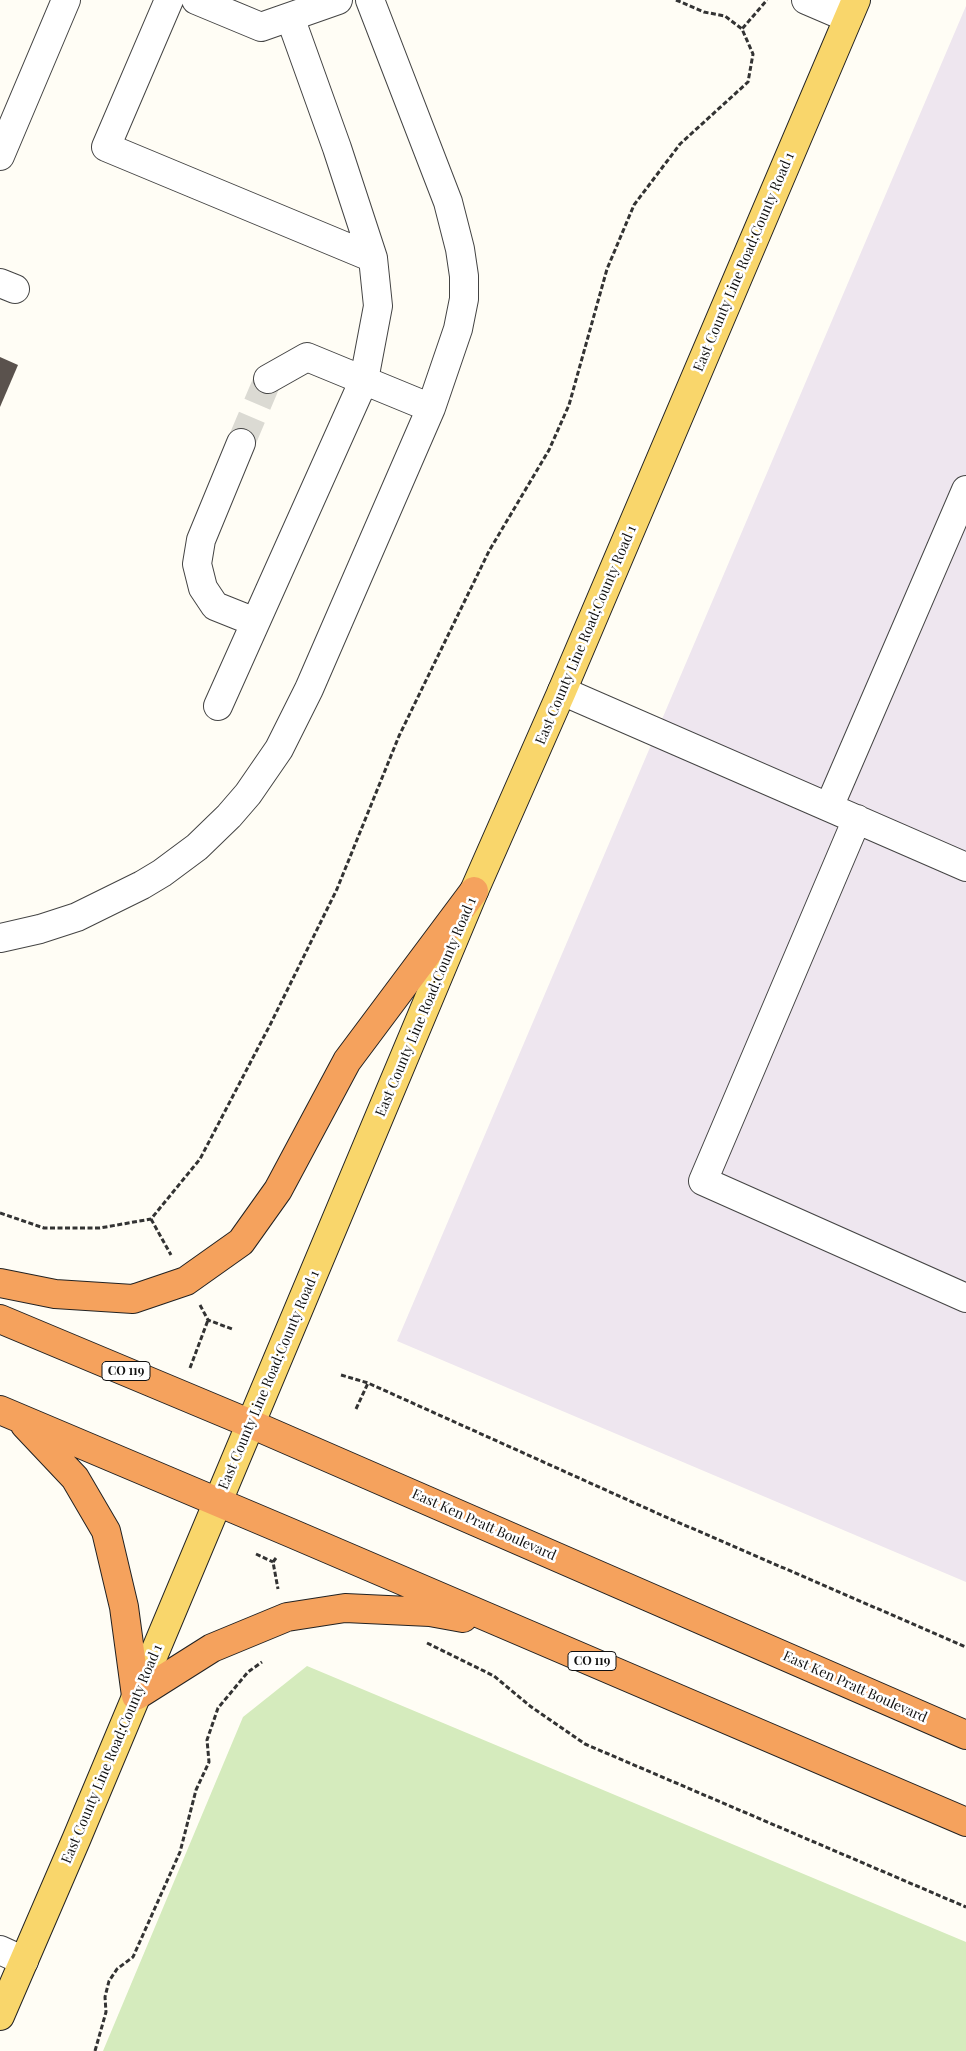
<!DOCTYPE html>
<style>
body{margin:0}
canvas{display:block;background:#fffdf5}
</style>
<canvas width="966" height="2051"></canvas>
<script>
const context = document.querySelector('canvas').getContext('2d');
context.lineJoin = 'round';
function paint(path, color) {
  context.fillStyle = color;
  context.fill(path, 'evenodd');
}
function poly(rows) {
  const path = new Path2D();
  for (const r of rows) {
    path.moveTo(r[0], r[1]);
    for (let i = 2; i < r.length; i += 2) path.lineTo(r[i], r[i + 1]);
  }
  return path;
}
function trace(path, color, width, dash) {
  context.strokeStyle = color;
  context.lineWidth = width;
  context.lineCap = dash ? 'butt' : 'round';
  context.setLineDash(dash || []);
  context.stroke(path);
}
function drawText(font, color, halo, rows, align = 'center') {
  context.font = font + ' "Playfair Display",serif';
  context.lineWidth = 5;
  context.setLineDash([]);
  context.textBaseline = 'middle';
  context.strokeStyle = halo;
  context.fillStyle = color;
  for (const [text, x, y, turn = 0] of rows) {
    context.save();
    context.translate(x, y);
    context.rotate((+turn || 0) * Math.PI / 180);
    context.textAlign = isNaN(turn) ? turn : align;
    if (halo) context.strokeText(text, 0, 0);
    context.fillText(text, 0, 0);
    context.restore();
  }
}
paint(poly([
 [966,6,966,1582,397,1341]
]), '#eee6ef');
paint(poly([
 [307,1666,966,1942,966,2051,103,2051,243,1717]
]), '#d5ebbd');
paint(poly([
 [0,357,18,365,0,407]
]), '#5a524d');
trace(poly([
 [241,443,268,379]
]), '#dbdad3', 28, [28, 14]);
const minor = poly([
 [169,0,106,147,373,258,337,148,290,17],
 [196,0,261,27,338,0],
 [806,0,848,18],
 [0,156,66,0],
 [0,283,15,289],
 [268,379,307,357,431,408],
 [241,443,201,540,197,564,203,588,215,606,255,622],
 [562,691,966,867],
 [218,706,364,380,378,306,373,258],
 [829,807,966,490],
 [857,819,703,1181,966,1298],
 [0,938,40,929,77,917,142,885,162,873,197,847,229,816,248,794,279,749,309,689,431,408,458,329,464,299,464,276,460,249,448,202,370,0],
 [0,1950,24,1961]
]);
const major = poly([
 [0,2016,76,1840,474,891,562,691,856,0]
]);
const highway = poly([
 [0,1283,55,1294,133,1299,186,1281,241,1242,278,1190,347,1061,474,891],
 [0,1319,251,1424,966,1735],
 [0,1410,291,1533,966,1822],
 [25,1425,75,1478,106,1531,124,1607,136,1696,212,1648,287,1617,345,1608,430,1612,463,1618]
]);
trace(minor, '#444', 30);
trace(major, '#222', 30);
trace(highway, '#222', 30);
trace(poly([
 [676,0,704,12,725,16,742,29],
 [0,1213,44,1228,100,1228,151,1219,200,1159,271,1023,337,889,399,736,489,551,549,450,569,405,607,269,634,205,680,144,748,82,753,54,742,29,767,0],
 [151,1219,171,1255],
 [200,1305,208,1320,232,1329],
 [190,1368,208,1320],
 [341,1375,368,1383,659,1514,966,1647],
 [356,1409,368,1383],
 [256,1554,273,1562],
 [276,1558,273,1562,278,1589],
 [427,1643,494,1676,530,1706,585,1744,966,1907],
 [95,2051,106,2012,105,1997,109,1981,117,1969,133,1957,180,1852,196,1790,209,1762,207,1740,218,1708,248,1672,262,1662]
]), '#333', 3, [5, 2.5]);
trace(minor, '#fff', 28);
trace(major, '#f9d66b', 28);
trace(highway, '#f5a25d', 28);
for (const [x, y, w] of [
 [126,1371,48],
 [592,1661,48]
]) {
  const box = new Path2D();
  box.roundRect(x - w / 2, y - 9.5, w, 19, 4);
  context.fillStyle = '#fff';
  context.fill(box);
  trace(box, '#111', 1);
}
drawText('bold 12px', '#111', null, [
 ["CO 119",126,1371],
 ["CO 119",592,1661]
]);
drawText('14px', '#111', '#fff', [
 ["East County Line Road;County Road 1",744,262,-67],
 ["East County Line Road;County Road 1",586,635,-67],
 ["East County Line Road;County Road 1",426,1007,-67],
 ["East County Line Road;County Road 1",269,1380,-67],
 ["East Ken Pratt Boulevard",484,1525,24],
 ["East Ken Pratt Boulevard",855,1687,24],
 ["East County Line Road;County Road 1",112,1754,-67]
]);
</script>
